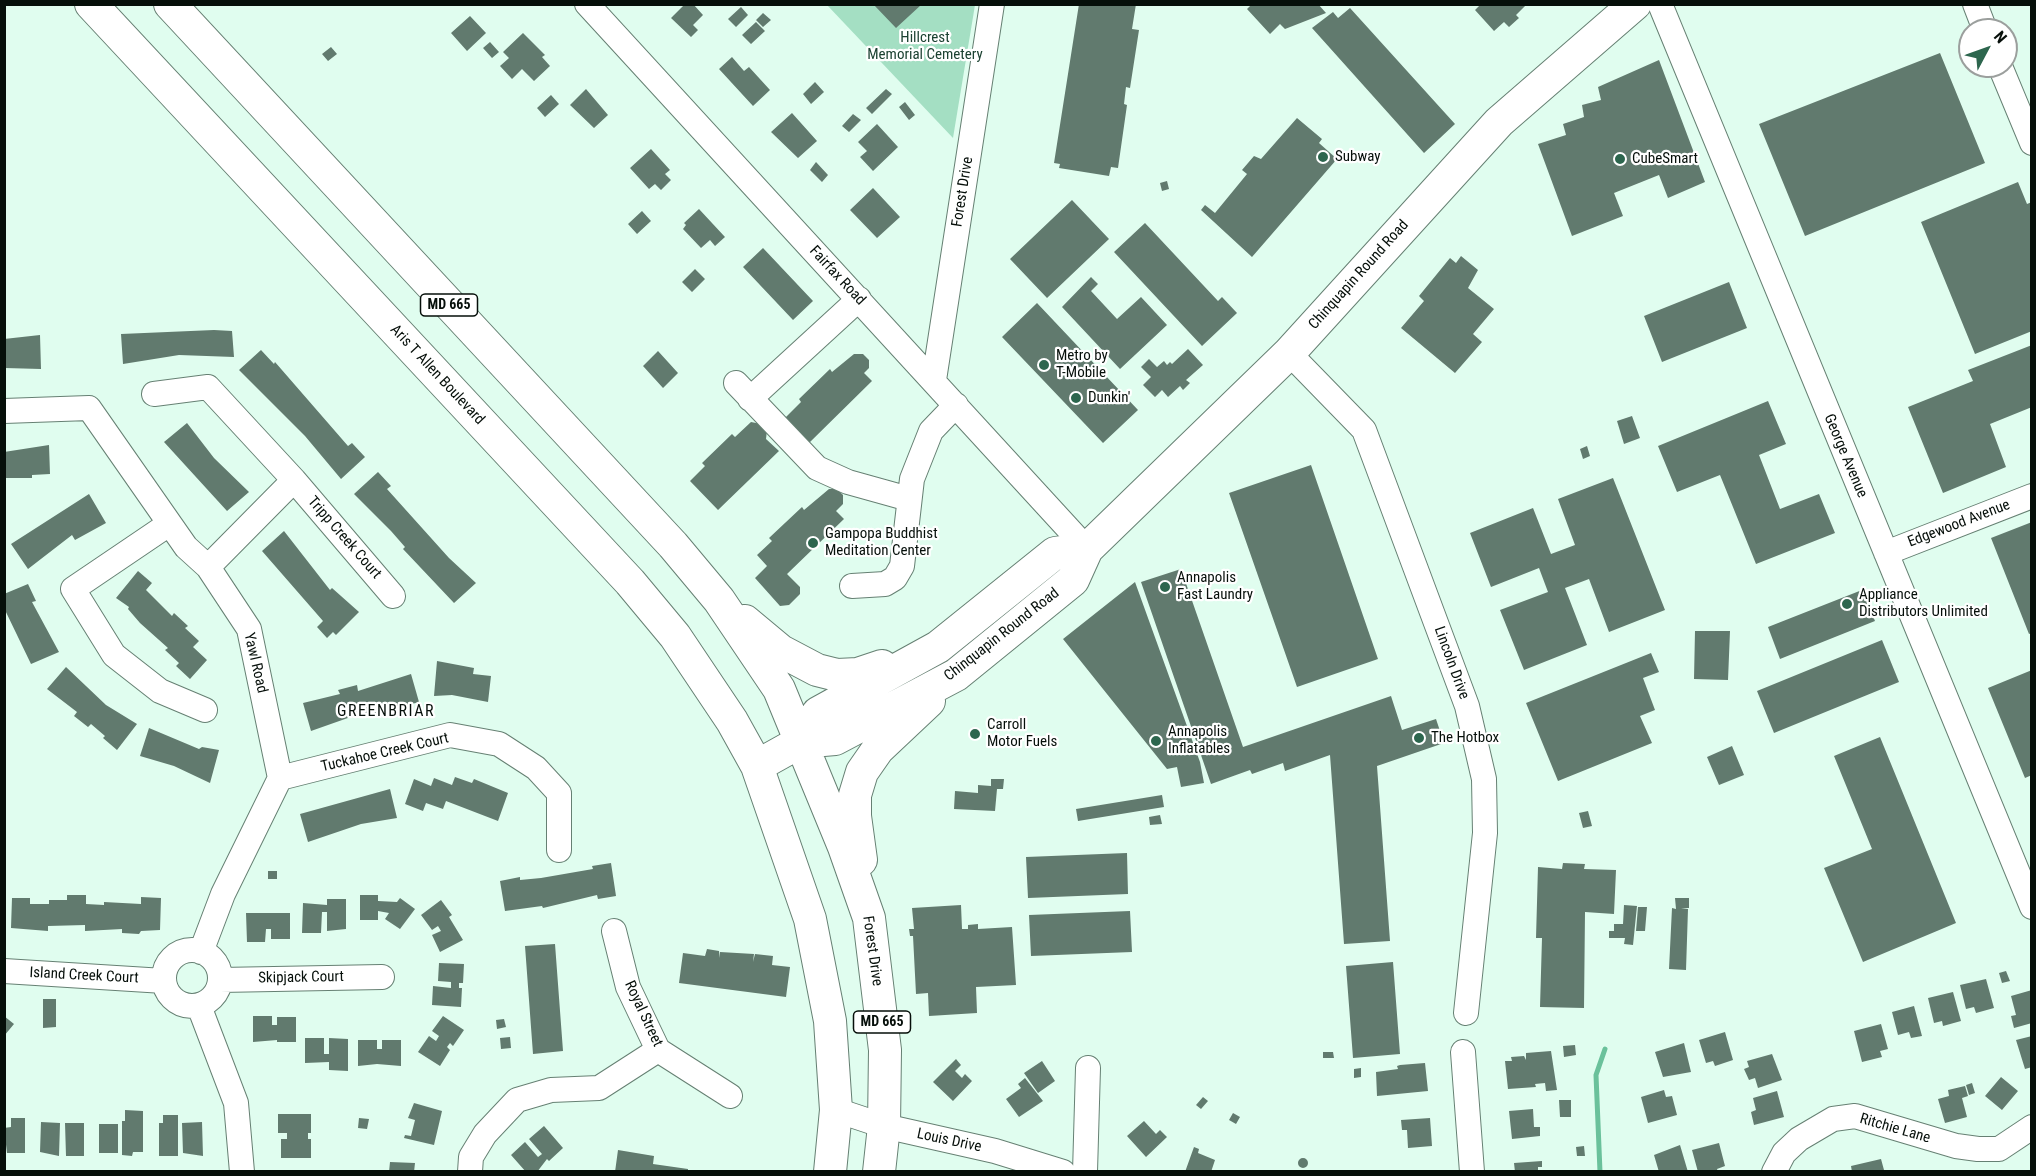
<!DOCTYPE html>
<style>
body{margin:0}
#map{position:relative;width:2036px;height:1176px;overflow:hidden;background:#e0fdef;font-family:"Roboto Condensed",sans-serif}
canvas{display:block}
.frame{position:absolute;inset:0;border:6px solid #060f0a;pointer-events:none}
.north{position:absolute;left:1958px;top:18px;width:60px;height:60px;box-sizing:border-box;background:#fff;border:2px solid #9b9f9d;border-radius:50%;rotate:49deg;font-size:16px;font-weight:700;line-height:24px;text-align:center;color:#060f0a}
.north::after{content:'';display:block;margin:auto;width:21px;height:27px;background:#2d664e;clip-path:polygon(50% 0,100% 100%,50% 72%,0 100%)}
</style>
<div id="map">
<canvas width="2036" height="1176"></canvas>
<div class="frame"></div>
<div class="north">N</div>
</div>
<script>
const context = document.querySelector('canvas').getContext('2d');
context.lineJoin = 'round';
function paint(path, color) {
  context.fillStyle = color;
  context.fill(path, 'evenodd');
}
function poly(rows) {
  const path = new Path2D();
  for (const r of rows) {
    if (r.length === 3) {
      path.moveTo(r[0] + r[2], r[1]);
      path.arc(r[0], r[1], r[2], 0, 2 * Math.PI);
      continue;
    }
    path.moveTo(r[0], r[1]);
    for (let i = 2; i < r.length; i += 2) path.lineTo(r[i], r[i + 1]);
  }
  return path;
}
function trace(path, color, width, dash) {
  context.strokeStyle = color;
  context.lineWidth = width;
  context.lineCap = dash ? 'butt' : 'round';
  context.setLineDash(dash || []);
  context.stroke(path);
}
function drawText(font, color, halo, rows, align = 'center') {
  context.font = font + ' "Roboto Condensed",sans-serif';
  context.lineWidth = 4.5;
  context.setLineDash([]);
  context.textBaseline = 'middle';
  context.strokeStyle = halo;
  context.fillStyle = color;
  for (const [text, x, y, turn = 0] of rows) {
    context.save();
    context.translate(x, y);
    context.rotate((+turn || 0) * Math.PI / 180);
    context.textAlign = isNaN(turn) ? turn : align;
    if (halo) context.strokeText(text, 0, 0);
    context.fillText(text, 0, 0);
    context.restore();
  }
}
paint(poly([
 [827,5,975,5,953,138]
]), '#a4dfc3');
trace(poly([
 [1600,1172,1596,1075,1605,1049]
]), '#6ac19b', 5);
paint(poly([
 [685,4,693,4,703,15,693,25,698,30,691,37,671,18],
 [1079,4,1136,4,1132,29,1139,30,1130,88,1126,87,1124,104,1127,105,1118,168,1111,167,1109,176,1059,168,1060,164,1054,163],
 [1252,4,1318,4,1326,13,1285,29,1280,24,1270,34,1247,9],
 [1481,4,1527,4,1516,15,1519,18,1509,27,1504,22,1494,31,1475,10],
 [874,5,921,5,896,28],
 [741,7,748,15,736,27,728,19],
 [1350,8,1455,124,1424,153,1312,28,1333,12,1338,18],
 [763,13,771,20,763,27,756,20],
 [470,16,486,33,467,51,451,33],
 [756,22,765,31,751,44,742,35],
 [523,33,545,55,542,57,550,66,534,81,522,69,512,79,500,66,509,58,503,52],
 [490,42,499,52,492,58,483,48],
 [331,47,337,54,328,61,322,54],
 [1940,53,1985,163,1805,236,1759,124],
 [732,57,744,71,749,67,770,90,753,106,719,69],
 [1659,60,1705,182,1668,198,1659,175,1614,193,1623,216,1572,236,1538,144,1566,135,1563,124,1584,117,1582,105,1601,100,1598,87],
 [815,82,824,92,811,104,803,94],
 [586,89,608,115,594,128,570,105],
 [886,89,892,94,872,114,866,108],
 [551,95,559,104,545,117,537,108],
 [905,102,915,115,909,120,899,107],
 [792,113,817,141,798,158,771,132],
 [853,114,861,120,849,132,842,126],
 [1297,118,1322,139,1319,143,1337,159,1252,257,1201,210,1205,205,1215,213,1247,174,1242,170,1254,156,1261,159],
 [877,124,898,147,873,171,860,157,867,151,858,142],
 [651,149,670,170,665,174,671,180,661,190,655,184,649,189,630,168],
 [816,162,828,175,822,182,810,170],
 [1167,181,1169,189,1162,191,1160,183],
 [2018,182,2027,204,2032,202,2032,331,1975,354,1921,222],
 [873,188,900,217,877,238,850,210],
 [1072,200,1109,239,1047,298,1010,259],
 [699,209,725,237,715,246,710,240,701,248,683,229,686,225,684,223],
 [642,211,651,221,637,234,628,224],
 [1145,223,1218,301,1222,297,1237,313,1202,346,1114,252],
 [763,248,813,301,793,320,743,267],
 [1461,256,1478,270,1468,288,1494,309,1473,334,1482,342,1455,373,1401,328,1424,301,1419,296,1450,258,1456,263],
 [695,269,705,279,692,292,682,282],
 [1091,277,1098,284,1091,291,1117,319,1141,297,1167,325,1120,369,1062,307],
 [1729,282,1747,328,1662,362,1644,316],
 [1037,303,1138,410,1103,443,1002,337],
 [214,330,232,331,234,357,179,355,123,364,121,334],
 [40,335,41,369,5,368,4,339],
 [2032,345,2032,407,1990,424,2006,467,1943,493,1908,407,1973,381,1968,370],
 [1188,349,1203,365,1186,380,1190,383,1183,390,1180,386,1168,397,1162,390,1155,397,1143,385,1151,377,1141,367,1149,359,1157,367,1164,361,1167,365,1170,362,1172,364],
 [261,350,274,364,275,362,348,446,352,443,365,457,341,479,305,436,239,370],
 [658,351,678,373,663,388,643,366],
 [854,354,863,354,869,360,869,368,864,373,872,381,809,443,785,418,801,402,799,399,830,369,832,372],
 [1768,401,1786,444,1759,455,1780,509,1819,494,1835,533,1756,564,1720,475,1677,492,1658,446],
 [1632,416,1640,438,1624,444,1617,421],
 [751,422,761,424,767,430,766,439,779,451,718,510,690,481,705,466,702,463,732,434,735,437],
 [187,423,214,458,249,492,227,511,164,442],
 [49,445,50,474,32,475,32,478,4,478,4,452],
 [1587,446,1590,456,1583,459,1580,449],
 [1311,465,1378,659,1297,687,1229,493],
 [378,472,391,486,387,489,449,558,476,583,454,603,403,549,405,547,391,531,354,494],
 [1613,478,1665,610,1609,632,1589,579,1565,588,1587,645,1524,670,1500,610,1548,592,1539,568,1491,587,1470,533,1533,508,1551,554,1575,545,1558,499],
 [829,489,837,489,843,495,843,504,836,511,844,519,787,574,800,587,800,594,789,605,780,606,755,578,767,566,757,555,772,541,769,538,802,507,804,510],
 [89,494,106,523,75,540,72,535,28,569,11,544],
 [2032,522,2032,633,2029,634,1991,538],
 [284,531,330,590,332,588,359,612,336,635,333,632,327,638,317,627,323,621,262,551],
 [1181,569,1243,747,1391,696,1402,730,1436,719,1444,743,1377,766,1390,941,1344,944,1330,755,1285,771,1283,763,1252,774,1250,770,1211,784,1141,582],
 [138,571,152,583,146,590,172,616,174,613,188,626,185,628,199,641,193,647,207,660,190,679,176,666,179,663,165,650,168,648,140,623,128,609,129,607,116,598],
 [1135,582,1200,762,1204,783,1181,787,1177,767,1167,769,1063,639],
 [28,584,36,601,32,602,59,652,31,664,4,608,4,594],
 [1862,590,1875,621,1780,659,1768,627],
 [1695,631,1730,631,1728,680,1694,679],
 [1882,640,1899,682,1774,733,1757,691],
 [1651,653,1659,672,1643,678,1655,710,1640,716,1652,743,1558,781,1526,703],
 [437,661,474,668,473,674,491,676,488,702,452,695,434,696],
 [66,667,106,705,137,724,117,750,103,738,105,736,91,724,88,727,74,716,77,712,47,689],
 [2032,670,2032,775,2025,778,1988,688],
 [411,674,419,702,365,717,362,713,311,731,303,703,340,694,338,690,357,685,358,691],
 [149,728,199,749,202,747,219,750,210,783,174,766,140,756],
 [1880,737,1956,923,1863,962,1824,868,1872,849,1834,756],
 [1732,746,1744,775,1719,785,1707,757],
 [455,777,472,783,474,779,508,793,498,821,446,801,443,809,426,803,423,811,405,804,414,779,431,786,434,778,452,785],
 [991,779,1004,779,1003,789,997,789,995,811,954,809,955,791,978,793,978,785,991,786],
 [390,789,397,818,361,824,308,842,300,814],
 [1162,795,1164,807,1078,821,1076,809],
 [1588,811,1592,826,1583,828,1579,813],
 [1160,815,1162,824,1150,825,1149,817],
 [1127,853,1128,894,1028,898,1026,857],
 [611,863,616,896,598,899,597,895,543,908,542,906,505,911,500,881,520,877,520,880,541,878,593,869,592,866],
 [1563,863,1585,864,1584,869,1616,870,1614,914,1585,912,1584,1008,1540,1007,1542,938,1536,938,1538,867,1562,869],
 [268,871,277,871,277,879,268,879],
 [67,895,86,895,86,904,104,905,104,902,141,904,141,897,161,898,160,930,141,931,139,934,122,933,122,929,85,931,85,925,48,926,48,931,11,928,12,898,30,898,30,904,49,904,49,900,67,900],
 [360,895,378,895,378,901,397,902,400,898,415,909,400,929,385,919,389,913,378,911,378,920,360,920],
 [1675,898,1689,898,1689,908,1681,908,1688,909,1686,970,1669,969,1672,908,1676,909],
 [327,899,346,899,346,929,327,931,327,912,322,912,321,933,302,933,303,903,327,905],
 [441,900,452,915,449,917,463,940,440,952,432,935,441,931,438,926,432,930,421,915],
 [961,905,962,929,968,929,968,925,978,924,978,929,1012,927,1016,985,976,987,977,1013,929,1016,928,993,916,994,913,936,910,936,909,929,914,929,912,908],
 [1624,905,1637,906,1633,945,1624,944,1625,938,1609,938,1609,931,1614,931,1614,924,1623,924],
 [1638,907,1647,907,1645,931,1636,931],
 [1130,911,1132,952,1031,956,1029,915],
 [246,913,290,913,290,939,271,939,271,929,266,929,265,942,247,942],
 [555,944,563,1051,533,1054,525,946],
 [707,949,719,951,720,958,720,952,754,954,753,962,755,954,773,956,772,965,790,967,786,997,679,983,683,953,705,956],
 [1393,962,1400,1054,1353,1058,1346,966],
 [439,963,464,964,463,983,459,983,459,988,462,988,461,1007,432,1005,433,986,451,988,451,982,438,981],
 [2006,971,2010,981,2002,983,1999,973],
 [1986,979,1994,1008,1976,1013,1974,1007,1966,1009,1960,985],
 [2032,990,2032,1023,2014,1028,2011,1016,2016,1015,2011,996],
 [1953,992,1961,1021,1943,1026,1942,1021,1934,1023,1928,998],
 [43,999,56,999,56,1027,43,1028],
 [1914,1006,1922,1036,1911,1038,1909,1032,1898,1035,1892,1012],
 [4,1016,14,1024,4,1036],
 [253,1016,272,1016,272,1025,277,1025,277,1017,296,1017,296,1042,277,1042,277,1040,253,1042],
 [443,1016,464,1030,453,1046,450,1043,447,1047,450,1050,440,1066,418,1052,429,1036,436,1041,439,1036,432,1031],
 [504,1019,506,1027,497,1029,496,1020],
 [1881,1024,1888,1049,1880,1051,1882,1057,1862,1062,1854,1031],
 [1725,1032,1733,1060,1715,1066,1713,1061,1706,1063,1699,1040],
 [2032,1036,2032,1067,2025,1069,2016,1040],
 [510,1037,511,1048,501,1049,500,1038],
 [305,1038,324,1038,324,1054,329,1054,329,1038,348,1039,348,1071,329,1070,329,1062,305,1063],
 [358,1040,377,1040,377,1049,382,1049,382,1040,401,1040,401,1066,377,1064,358,1066],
 [1684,1043,1691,1072,1663,1077,1655,1052],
 [1575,1045,1576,1055,1564,1057,1563,1046],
 [1551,1051,1557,1090,1546,1091,1545,1083,1535,1084,1536,1087,1508,1089,1505,1061,1512,1061,1511,1057,1524,1056,1526,1060,1526,1053],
 [1323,1052,1333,1052,1334,1058,1323,1058],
 [1772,1054,1782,1080,1758,1088,1755,1078,1749,1080,1744,1069,1749,1067,1747,1061],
 [956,1059,961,1065,955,1071,962,1078,965,1074,972,1081,953,1101,933,1082],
 [1042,1061,1055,1081,1038,1093,1024,1073],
 [1425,1063,1428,1091,1377,1096,1376,1072,1398,1069,1397,1066,1400,1065],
 [1361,1068,1361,1077,1354,1078,1354,1069],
 [2001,1077,2018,1091,2002,1110,1985,1096],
 [1025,1078,1043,1101,1019,1117,1006,1099,1021,1088,1018,1084],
 [1972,1083,1975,1093,1969,1095,1966,1085],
 [1965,1086,1968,1096,1962,1098,1967,1117,1945,1123,1938,1099,1949,1096,1948,1090],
 [1664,1090,1666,1097,1672,1096,1677,1115,1648,1123,1641,1097],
 [1777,1091,1784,1117,1754,1125,1751,1112,1756,1110,1753,1098],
 [1203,1097,1208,1101,1201,1109,1196,1105],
 [1559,1100,1571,1100,1571,1117,1560,1117],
 [414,1103,442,1111,434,1145,404,1138,405,1135,411,1136,415,1120,408,1118],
 [1533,1109,1534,1127,1540,1127,1540,1136,1512,1139,1509,1111],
 [125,1110,143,1111,143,1152,133,1152,132,1156,122,1155,122,1121,125,1121],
 [1233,1113,1240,1117,1236,1124,1229,1120],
 [278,1114,311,1114,311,1133,308,1133,308,1139,311,1139,311,1158,281,1158,281,1139,287,1139,287,1133,278,1133],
 [163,1115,178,1115,178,1156,159,1156,159,1123,163,1123],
 [11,1118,25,1118,25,1153,7,1153,4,1128,11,1127],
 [359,1118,369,1119,367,1129,358,1128],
 [1430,1118,1432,1146,1408,1148,1407,1130,1402,1130,1401,1120],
 [1144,1121,1156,1134,1160,1130,1167,1137,1146,1157,1127,1136],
 [41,1122,60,1123,59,1156,40,1152],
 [202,1122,203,1156,183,1153,182,1123],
 [65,1123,84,1123,84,1156,66,1156],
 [99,1124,118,1124,118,1153,99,1153],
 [544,1126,563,1148,549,1161,547,1159,537,1172,526,1172,511,1155,525,1142,538,1157,542,1154,529,1139],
 [1719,1143,1725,1166,1717,1169,1718,1172,1698,1172,1692,1150],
 [1680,1145,1688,1172,1659,1172,1654,1155],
 [1584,1146,1585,1156,1577,1156,1576,1147],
 [1194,1147,1199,1149,1198,1153,1215,1160,1211,1172,1185,1172],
 [618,1150,654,1156,653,1164,688,1169,688,1172,615,1172],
 [1303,1163,5],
 [1881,1159,1884,1170,1852,1172,1851,1166],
 [1542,1161,1542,1167,1538,1167,1538,1172,1515,1172,1514,1163],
 [390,1162,415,1163,414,1172,389,1172]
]), '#617a6e');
const minor = poly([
 [587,4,1087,549],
 [1660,4,2032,907],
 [1975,4,1985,30],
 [2000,66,2032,143],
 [1289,353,1364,430,1467,706,1484,779,1485,833,1466,1013],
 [934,380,992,4],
 [736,383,817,468,848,482,909,499],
 [154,394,208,387,294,480,393,596],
 [750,399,859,299],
 [4,411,89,408,186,547,208,567,249,629,280,778,223,894,201,952],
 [169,524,73,589,114,655,160,691,205,710],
 [1886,553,2032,496],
 [208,567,294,480],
 [852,586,885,584,895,578,902,566,912,479,931,431,956,405],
 [280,778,450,735,499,744,536,768,559,793,559,850],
 [614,931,628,987,658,1050,730,1096],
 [192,978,28],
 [4,971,164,981],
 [220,980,382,977],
 [199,1006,236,1103,242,1172],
 [1463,1052,1472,1172],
 [836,1110,884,1126,995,1151,1063,1172],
 [470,1172,471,1157,485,1134,517,1100,551,1090,599,1088,658,1050],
 [1085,1172,1088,1068],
 [1774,1172,1784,1153,1799,1139,1833,1119,1855,1116,1956,1146,1978,1149,1999,1149,2032,1127]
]);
const major = poly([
 [91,4,630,582,675,636,732,721,757,766,810,919,830,1021,836,1110,830,1172],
 [170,4,673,545,719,600,779,689,844,847,869,918,885,1050,884,1126,879,1172],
 [745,621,781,651,817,670,837,675,858,674,882,666],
 [800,742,818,713,938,647,1055,553,1087,549],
 [757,766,800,742,835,739,956,675,1073,580,1087,549,1289,353,1499,122,1635,4],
 [861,860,855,816,855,795,862,772,878,749,929,701]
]);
trace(minor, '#668073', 26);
trace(major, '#668073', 34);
trace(minor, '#fff', 24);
trace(major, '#fff', 32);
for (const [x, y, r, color] of [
 [1323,157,6,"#2d664e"],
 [1620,159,6,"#2d664e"],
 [1044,365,6,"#2d664e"],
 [1076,398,6,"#2d664e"],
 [813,543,6,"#2d664e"],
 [1165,587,6,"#2d664e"],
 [1847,604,6,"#2d664e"],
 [975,734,6,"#2d664e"],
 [1419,738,6,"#2d664e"],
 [1156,741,6,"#2d664e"]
]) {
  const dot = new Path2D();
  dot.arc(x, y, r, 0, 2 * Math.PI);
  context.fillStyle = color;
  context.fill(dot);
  trace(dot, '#fff', 2);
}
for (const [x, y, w] of [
 [449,305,57],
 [882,1022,57]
]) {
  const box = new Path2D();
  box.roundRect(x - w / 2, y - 11, w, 22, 4.5);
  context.fillStyle = '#fff';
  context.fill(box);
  trace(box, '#060f0a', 1.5);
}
drawText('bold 14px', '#060f0a', null, [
 ["MD 665",449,305],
 ["MD 665",882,1022]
]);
drawText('15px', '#1b4131', '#fff', [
 ["Hillcrest",925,38],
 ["Memorial Cemetery",925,55]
]);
drawText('15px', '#060f0a', '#fff', [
 ["Subway",1335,157],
 ["CubeSmart",1632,159],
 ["Metro by",1056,356],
 ["T-Mobile",1056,373],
 ["Dunkin'",1088,398],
 ["Gampopa Buddhist",825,534],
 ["Meditation Center",825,551],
 ["Annapolis",1177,578],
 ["Fast Laundry",1177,595],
 ["Appliance",1859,595],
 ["Distributors Unlimited",1859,612],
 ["Carroll",987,725],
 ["Motor Fuels",987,742],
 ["Annapolis",1168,732],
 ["Inflatables",1168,749],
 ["The Hotbox",1431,738]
], 'left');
drawText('15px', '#060f0a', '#fff', [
 ["Forest Drive",963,192,-81],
 ["Chinquapin Round Road",1359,275,-48],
 ["Fairfax Road",837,276,47],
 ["Aris T Allen Boulevard",437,375,47],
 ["George Avenue",1845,456,67],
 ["Edgewood Avenue",1959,524,-21],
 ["Tripp Creek Court",344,538,49],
 ["Chinquapin Round Road",1002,635,-38],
 ["Yawl Road",255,663,77],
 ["Lincoln Drive",1451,663,70],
 ["Tuckahoe Creek Court",385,753,-13],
 ["Forest Drive",872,951,82],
 ["Island Creek Court",84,976,3],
 ["Skipjack Court",301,978,-1],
 ["Royal Street",643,1014,65],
 ["Ritchie Lane",1895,1129,16],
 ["Louis Drive",949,1141,12]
]);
context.letterSpacing = '1.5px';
drawText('16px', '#060f0a', '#fff', [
 ["GREENBRIAR",386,712]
]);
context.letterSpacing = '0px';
</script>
